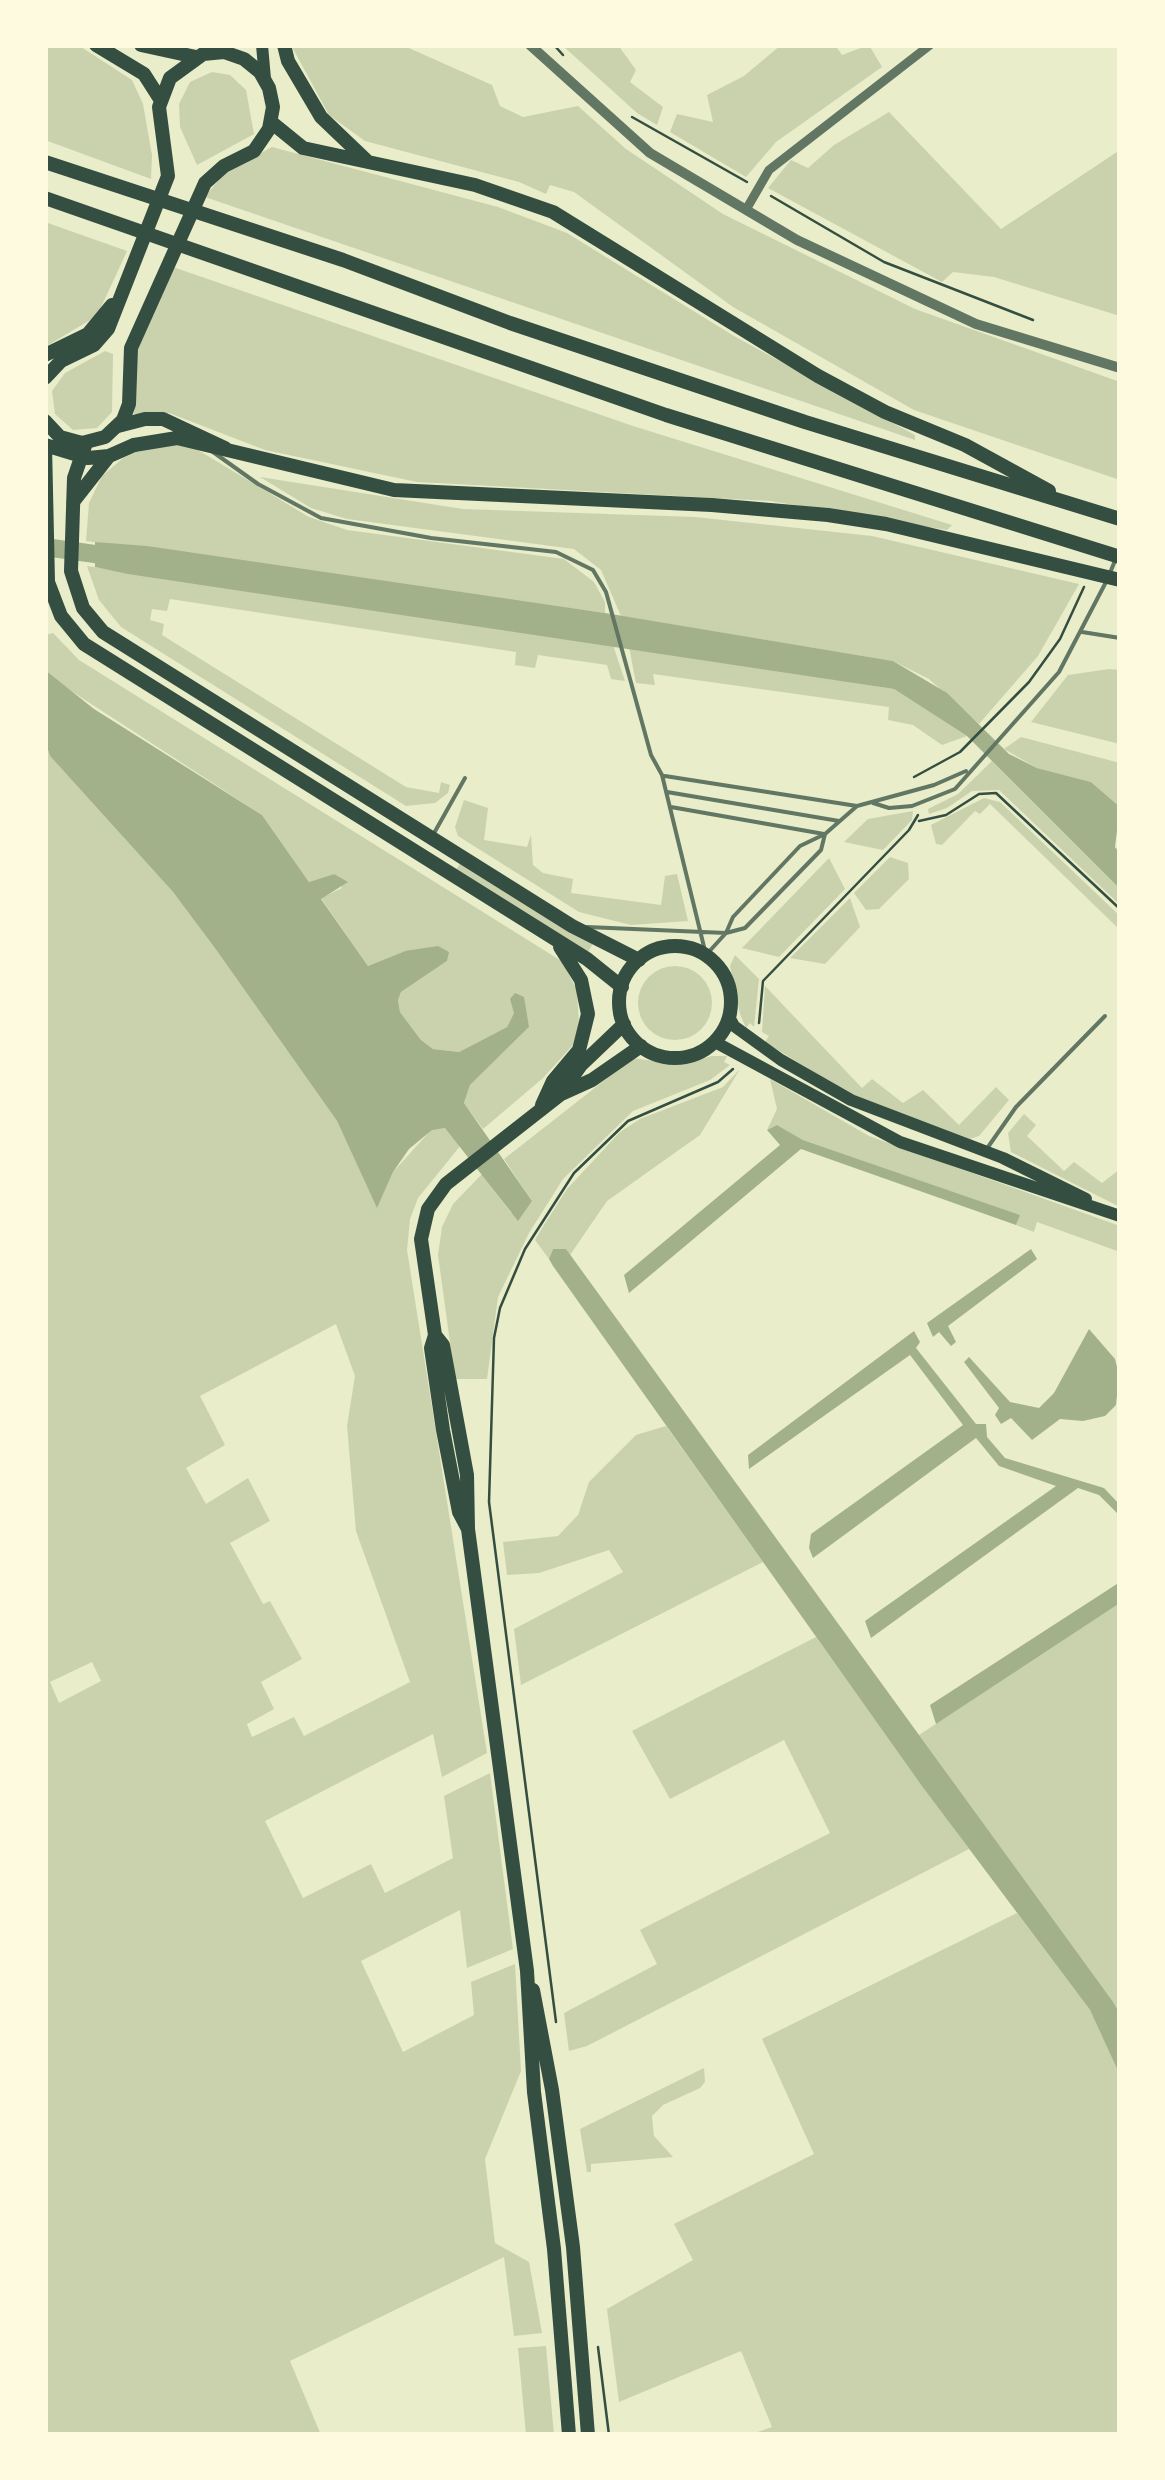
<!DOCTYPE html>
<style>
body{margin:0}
#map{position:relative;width:1165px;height:2480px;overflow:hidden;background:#e9edc9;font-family:"PT Sans Narrow",sans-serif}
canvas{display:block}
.frame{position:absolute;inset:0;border:48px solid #fefae0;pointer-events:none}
</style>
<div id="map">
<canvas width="1165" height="2480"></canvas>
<div class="frame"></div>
</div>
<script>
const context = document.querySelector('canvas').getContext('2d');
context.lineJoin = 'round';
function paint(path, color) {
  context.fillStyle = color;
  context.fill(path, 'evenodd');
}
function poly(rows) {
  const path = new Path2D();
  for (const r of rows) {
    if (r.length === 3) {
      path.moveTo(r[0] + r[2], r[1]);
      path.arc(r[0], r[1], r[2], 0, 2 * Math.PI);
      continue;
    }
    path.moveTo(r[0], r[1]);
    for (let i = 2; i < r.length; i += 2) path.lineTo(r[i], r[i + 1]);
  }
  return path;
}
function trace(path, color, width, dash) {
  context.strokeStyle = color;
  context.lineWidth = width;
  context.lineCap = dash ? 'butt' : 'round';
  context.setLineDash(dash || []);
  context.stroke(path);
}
paint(poly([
 [45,45,78,45,132,80,143,104,152,155,151,179,45,140],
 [291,45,402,45,492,85,500,106,523,117,578,106,626,149,723,214,915,309,1120,382,1120,480,914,410,733,307,574,192,550,185,546,194,519,182,365,141,329,115],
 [562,45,618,45,636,70,630,82,663,107,657,125,637,113],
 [781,45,835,45,842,55,869,45,882,67,776,142,746,177,670,132,677,114,713,122,707,95,744,76],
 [212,72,230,75,246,90,254,134,197,165,180,127,179,104,190,82],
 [889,112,1001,229,1120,150,1120,316,994,277,953,272,942,282,768,188,791,160,808,168,834,145],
 [272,147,498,207,567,233,734,336,915,435,915,440,205,197,224,173],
 [45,222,127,251,97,316,45,347],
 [173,267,633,426,952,525,947,530,770,501,417,482,265,450,169,413,134,414,137,349],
 [105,351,113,354,112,412,97,428,73,430,55,414,52,391,65,373],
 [175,443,193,447,309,517,347,530,564,559,594,582,605,602,605,613,86,541,89,503,102,476,123,458,149,446],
 [260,477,463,509,695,517,872,536,1079,584,1038,656,979,724,929,679,893,661,621,616,601,570,574,549,347,519,311,508],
 [87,566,613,645,625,681,611,679,607,665,538,655,535,668,515,665,516,652,170,599,167,611,152,609,150,620,164,624,162,635,406,787,439,793,441,782,450,785,448,793,435,803,406,806,121,627,99,600],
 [53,633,79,660,563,962,577,991,579,1025,573,1045,543,1078,483,1129,464,1103,470,1085,529,1027,514,1013,507,1027,459,1052,433,1049,421,1040,400,1012,398,1000,401,992,447,961,405,951,368,966,321,898,342,888,334,874,309,882,262,815,56,681,45,670,45,635],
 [629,647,894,689,967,736,942,745,913,725,888,720,889,707,653,674,655,685,636,683],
 [1109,669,1120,670,1120,744,1031,722,1068,675],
 [1021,737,1120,763,1120,807,1091,782,1037,768,1004,749],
 [45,741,50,756,173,892,217,951,337,1121,377,1207,393,1172,432,1129,445,1128,461,1145,418,1198,410,1219,407,1250,487,1753,442,1777,433,1734,265,1821,303,1898,371,1864,385,1893,453,1858,444,1796,490,1773,513,1949,467,1968,460,1910,361,1961,403,2052,474,2015,471,1982,515,1964,521,2071,485,2159,495,2243,529,2262,542,2333,514,2336,504,2257,290,2361,321,2435,45,2435],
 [336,1324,355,1376,347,1426,356,1531,410,1682,304,1736,294,1717,252,1737,247,1724,274,1709,261,1682,302,1659,270,1601,263,1604,230,1543,270,1521,248,1478,206,1504,186,1468,225,1445,200,1396],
 [92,1662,101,1681,59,1703,50,1682],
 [992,761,1120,889,1120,905,999,790,972,791,947,808,929,814,928,809,958,794],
 [984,798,1000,802,1120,916,1120,930,990,804,980,814,975,811,942,845,936,844,931,825],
 [464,800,488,808,484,840,527,847,531,835,533,865,543,873,573,879,571,893,661,905,665,876,677,874,688,921,631,925,579,912,458,836,455,827],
 [913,811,912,820,883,850,844,842,868,819],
 [890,857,908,863,909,879,879,909,866,910,854,893],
 [829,858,845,889,779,957,742,948],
 [461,862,594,942,587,954,454,873],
 [850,898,860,927,825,964,790,958],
 [735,955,759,979,754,1027,750,1023,746,1028,740,1014,730,966],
 [675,1003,37],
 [765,986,862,1088,872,1079,903,1103,923,1090,959,1125,996,1087,1009,1100,979,1136,970,1139,846,1092,765,1042,769,1036,762,1032],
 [712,1056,727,1056,724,1062,730,1065,710,1080,633,1111,563,1179,529,1233,498,1297,487,1379,455,1379,438,1255,442,1227,453,1204,482,1174,511,1213,532,1201,504,1159,633,1058,681,1065],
 [740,1069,700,1135,607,1201,570,1255,566,1249,553,1249,549,1259,535,1240,542,1228,567,1189,620,1132,640,1119,723,1087],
 [770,1079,869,1136,1120,1226,1120,1252,1037,1222,1034,1232,1016,1225,1019,1215,803,1140,777,1125,767,1130,777,1109],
 [1024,1114,1036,1125,1027,1136,1064,1171,1074,1162,1102,1183,1120,1169,1120,1207,1011,1152,1008,1133],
 [666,1426,763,1562,521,1685,514,1629,623,1572,609,1550,539,1573,507,1575,503,1542,558,1536,578,1515,589,1482,636,1435],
 [1120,1603,1120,2014,919,1735],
 [816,1637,969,1849,587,2046,569,2051,564,2013,657,1964,640,1930,830,1833,784,1740,670,1799,632,1731],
 [1017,1913,1090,2010,1119,2071,1120,2435,749,2435,772,2427,741,2351,619,2402,607,2309,693,2260,674,2224,814,2154,762,2039],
 [704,2068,705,2082,700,2088,663,2105,652,2116,654,2136,673,2157,591,2164,591,2172,587,2172,580,2129],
 [546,2346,554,2435,526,2435,518,2348]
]), '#cad2ad');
paint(poly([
 [95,542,147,546,605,613,893,661,947,693,1009,754,1037,768,1091,782,1120,807,1115,847,1120,853,1120,889,967,736,894,689,128,574,95,567],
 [45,670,94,709,262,815,309,882,334,874,348,882,321,899,368,966,405,951,438,946,449,952,447,961,401,992,398,1000,400,1012,421,1040,433,1049,459,1052,507,1027,514,1013,510,999,515,993,524,997,529,1027,470,1085,464,1103,532,1201,518,1221,445,1128,432,1130,409,1149,393,1172,377,1208,337,1121,217,951,173,892,50,756,45,741],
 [777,1125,803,1140,1020,1215,1016,1225,801,1149,629,1293,624,1275,780,1145,767,1130],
 [553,1249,566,1249,1113,2002,1120,2014,1120,2075,1090,2010,922,1786,553,1266,549,1259],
 [1031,1249,1037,1259,948,1326,956,1342,951,1346,939,1332,933,1337,927,1323],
 [1089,1329,1115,1359,1119,1375,1116,1405,1105,1416,1083,1421,1060,1419,1032,1440,1011,1418,1001,1424,995,1415,999,1408,964,1362,969,1357,1010,1402,1039,1408,1054,1393],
 [914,1331,920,1342,916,1348,976,1424,986,1424,987,1437,1005,1458,1104,1488,1120,1505,1120,1516,1099,1495,1078,1488,871,1638,865,1621,1056,1486,999,1466,976,1438,813,1558,809,1548,811,1534,963,1425,910,1355,749,1469,748,1455],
 [1120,1582,1120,1603,936,1724,930,1705]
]), '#a3b18a');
trace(poly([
 [45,547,116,557]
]), '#a3b18a', 18);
trace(poly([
 [554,45,563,55],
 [632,117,747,182],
 [771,196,884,262,1033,320],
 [914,777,960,752,1029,682,1060,639,1084,587],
 [919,821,946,815,979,794,996,793,1120,909],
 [759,1023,763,981,909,830,918,815],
 [556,2022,489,1502,494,1338,500,1308,525,1249,574,1173,628,1121,718,1082,733,1069],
 [598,2347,609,2435]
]), '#344e41', 2.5);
trace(poly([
 [213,452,258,484,321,518,431,538,556,552,593,570,606,592,651,755,662,775,706,955],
 [1110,573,1120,548],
 [1082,632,1120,638],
 [665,776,857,806,934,785,966,771],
 [667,792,839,821],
 [873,803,889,808,912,806,955,789,1059,672,1106,582],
 [671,807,824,834],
 [433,835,465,778],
 [587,927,726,933,745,928,821,850,825,834],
 [706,955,726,933,733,917,800,846,825,834,857,806],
 [988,1147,1016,1107,1105,1016]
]), '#617663', 4);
trace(poly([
 [747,208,769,170,930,45]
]), '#617663', 9);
trace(poly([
 [530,45,650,153,797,240,976,324,1120,368]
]), '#617663', 10);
trace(poly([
 [262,45,265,79],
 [729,1017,734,1026,781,1060,851,1100,1003,1158,1086,1199],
 [715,1042,900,1142,1120,1216]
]), '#344e41', 12);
trace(poly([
 [96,45,144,74,160,99],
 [141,45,196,57],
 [45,355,88,334,112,305],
 [45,378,61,361,94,345,108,329,168,176,159,107,170,78,203,54,224,52,244,59,260,72,269,88,273,107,269,129,254,151,224,166,205,183,131,348,129,404,123,420,105,437,82,443,60,437,45,421],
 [86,443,74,478,71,571,83,608,103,632,572,926,639,960],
 [45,445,48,582,61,616,84,644,587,959,622,987],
 [45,445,88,458,109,456,134,445],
 [73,502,109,456],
 [675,1002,56],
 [561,1093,581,1065,624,1024],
 [542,1105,553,1081,579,1050,588,1014,581,980,560,947],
 [435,1335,431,1348,443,1430,459,1512,468,1529],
 [533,1990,552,2090,573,2247,588,2435],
 [569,2435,554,2249,534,2092,527,1971,468,1529,467,1475,443,1345,435,1335,421,1239,428,1209,446,1184,561,1094,592,1080,641,1046]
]), '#344e41', 14);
trace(poly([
 [284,45,288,61,321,117,366,160],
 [271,122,303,148,475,185,553,212,818,376,885,412,965,445,1049,491],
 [45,162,343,260,510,323,805,422,1120,519],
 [45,198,666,415,1120,557],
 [118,426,145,419,163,419,225,448],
 [134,445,177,438,394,490,712,505,828,515,886,524,1120,580]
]), '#344e41', 14);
trace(poly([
 [45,567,46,570]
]), '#344e41', 15);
</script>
